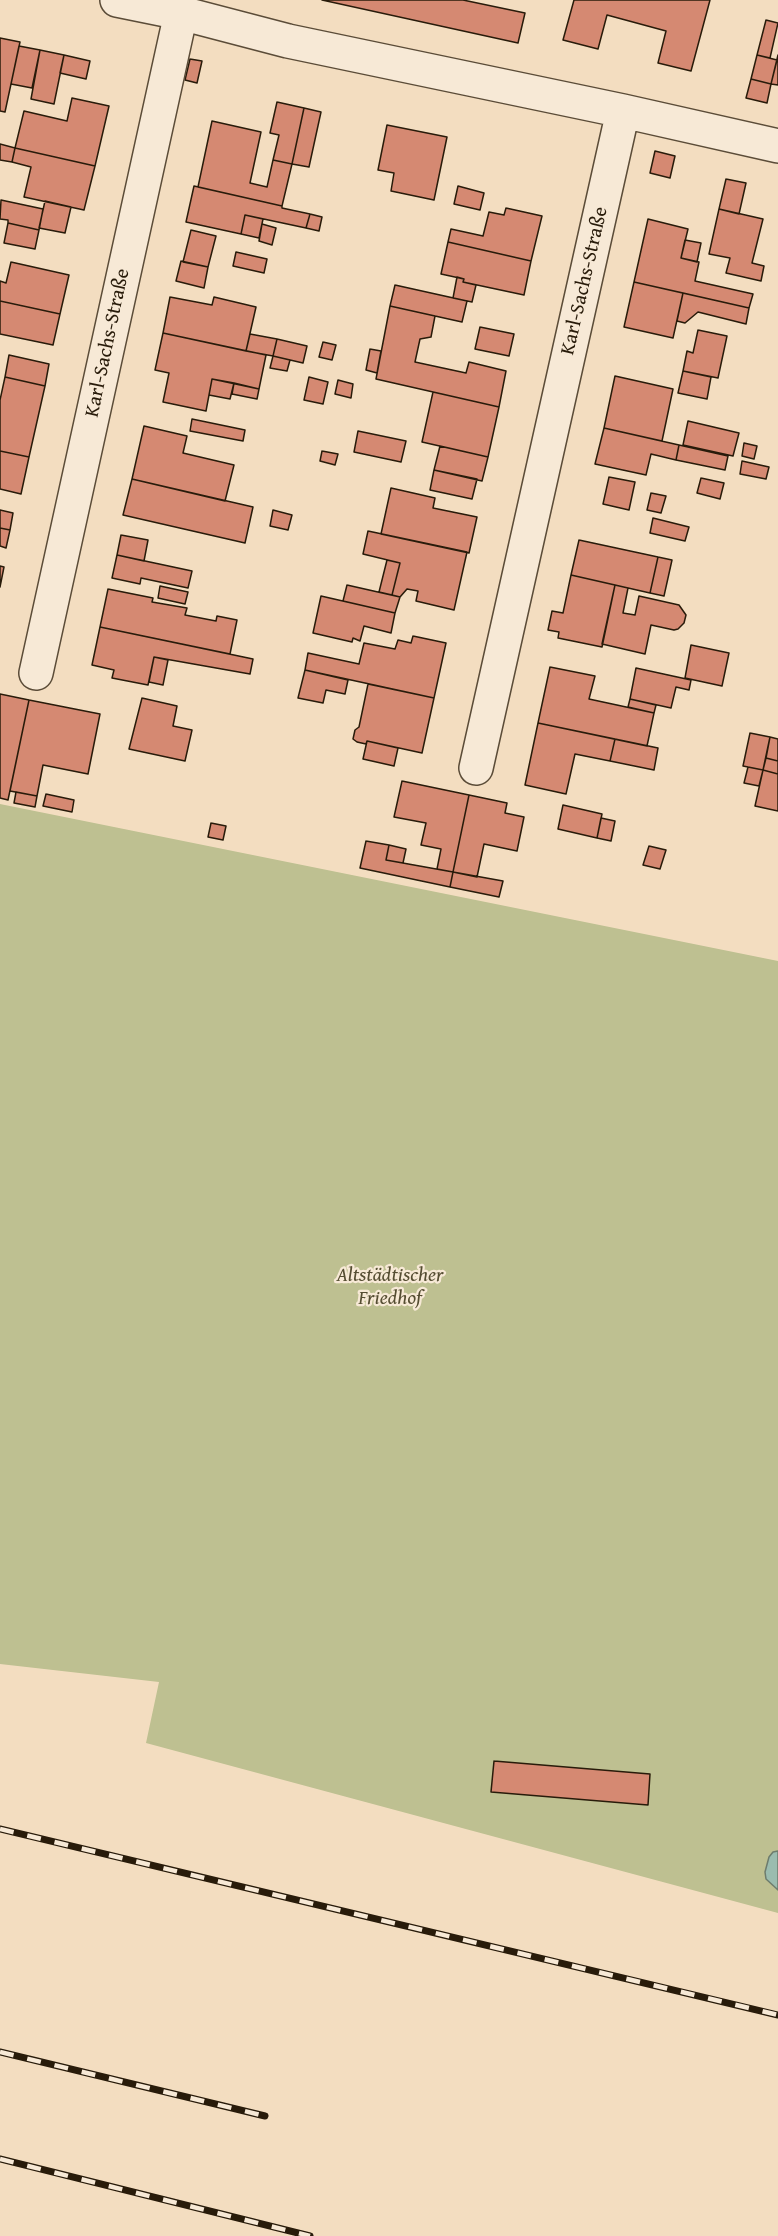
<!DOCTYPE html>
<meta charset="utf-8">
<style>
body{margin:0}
canvas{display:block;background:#f3ddc0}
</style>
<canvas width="778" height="2236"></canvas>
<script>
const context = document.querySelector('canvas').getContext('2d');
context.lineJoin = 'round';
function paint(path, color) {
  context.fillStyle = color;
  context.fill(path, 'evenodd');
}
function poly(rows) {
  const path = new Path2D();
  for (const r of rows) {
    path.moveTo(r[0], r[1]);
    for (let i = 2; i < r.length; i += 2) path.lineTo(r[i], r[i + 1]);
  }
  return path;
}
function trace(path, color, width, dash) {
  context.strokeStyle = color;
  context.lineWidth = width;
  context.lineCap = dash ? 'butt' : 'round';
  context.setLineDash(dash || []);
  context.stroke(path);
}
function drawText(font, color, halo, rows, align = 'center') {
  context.font = font + ' "Gentium Book Plus",serif';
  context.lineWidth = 4.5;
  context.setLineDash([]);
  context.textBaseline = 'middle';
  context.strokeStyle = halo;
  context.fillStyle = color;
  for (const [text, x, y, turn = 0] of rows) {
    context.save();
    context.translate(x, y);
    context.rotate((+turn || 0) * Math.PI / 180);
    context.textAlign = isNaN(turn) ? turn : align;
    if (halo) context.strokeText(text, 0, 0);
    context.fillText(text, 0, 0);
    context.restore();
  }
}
paint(poly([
 [0,804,778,961,778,1851,773,1852,773,1886,778,1890,778,1913,146,1743,159,1682,0,1664]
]), '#bec091');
const water = poly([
 [778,1851,778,1890,766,1879,765,1872,769,1857,773,1852,778,1851]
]);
paint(water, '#9bbcaf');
trace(water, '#6d7c6d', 1.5);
const building = poly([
 [322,0,463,0,525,13,518,43,322,0],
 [574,0,710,0,691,71,658,63,666,31,607,15,598,49,563,40,574,0],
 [766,20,778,23,770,58,757,55,766,20],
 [0,38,20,42,5,112,0,111,0,38],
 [19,46,40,50,32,88,11,84,19,46],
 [40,50,64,55,54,104,31,99,40,50],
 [64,55,90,61,86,79,60,73,64,55],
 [757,55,777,60,771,84,751,79,757,55],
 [778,55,778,85,771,84,778,55],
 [190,59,202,61,197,83,185,80,190,59],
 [751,79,771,84,767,103,746,98,751,79],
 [72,98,109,106,95,166,15,148,24,111,67,121,72,98],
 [277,102,304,108,292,164,273,160,279,135,270,133,277,102],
 [304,108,321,112,309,167,292,164,304,108],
 [212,121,261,132,250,183,267,187,273,160,292,164,282,206,198,187,212,121],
 [387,125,447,137,434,200,391,191,394,173,378,170,387,125],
 [0,144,15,148,12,162,0,160,0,144],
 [15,148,95,166,84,210,24,197,31,167,12,162,15,148],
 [655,151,675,156,670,178,650,173,655,151],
 [726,179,746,183,739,214,719,209,726,179],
 [194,186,282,206,282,208,310,214,306,228,245,215,241,234,186,222,194,186],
 [458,186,484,193,480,210,454,204,458,186],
 [1,200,43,209,39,230,8,223,8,220,0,219,1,200],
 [45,201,71,207,65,233,39,228,45,201],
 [506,208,542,216,531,261,448,242,451,229,483,236,489,212,504,215,506,208],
 [719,209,763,219,752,263,764,266,761,281,726,273,730,258,709,254,719,209],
 [310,214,322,217,319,231,306,228,310,214],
 [245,215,263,219,259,238,241,234,245,215],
 [648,219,688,229,681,258,699,262,695,281,753,294,749,308,634,282,648,219],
 [8,223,39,230,35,249,4,243,8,223],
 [262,224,276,228,272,245,259,241,262,224],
 [191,230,216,236,208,267,183,262,191,230],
 [685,240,701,243,697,262,681,258,685,240],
 [448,242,531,261,524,295,463,282,464,279,441,274,448,242],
 [236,252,267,259,264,273,233,266,236,252],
 [181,261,208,267,204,288,176,281,181,261],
 [11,262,69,275,60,314,0,301,0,281,6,283,11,262],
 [457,277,464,279,463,282,476,285,472,302,453,298,457,277],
 [634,282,683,293,673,338,624,327,634,282],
 [395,285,467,301,462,322,390,306,395,285],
 [683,293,749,308,746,324,698,312,685,323,677,321,683,293],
 [170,297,212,305,214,297,256,307,246,351,163,333,170,297],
 [0,301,60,314,53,345,0,334,0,301],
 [390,306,435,316,431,337,420,339,415,362,466,373,469,362,506,371,499,407,376,379,390,306],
 [480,327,514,334,509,356,475,349,480,327],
 [698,330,727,336,718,378,683,371,687,351,693,353,698,330],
 [163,333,266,355,259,389,212,379,206,411,163,402,169,373,155,370,163,333],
 [250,334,277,339,273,356,246,351,250,334],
 [277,339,307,346,303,363,273,356,277,339],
 [323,342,336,345,332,360,319,357,323,342],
 [370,349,381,351,377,373,366,370,370,349],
 [9,355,49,364,45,386,5,377,9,355],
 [273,356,290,360,287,371,270,368,273,356],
 [683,371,711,377,707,399,678,393,683,371],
 [615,376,673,389,662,441,604,428,615,376],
 [5,377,45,386,29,457,0,451,0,400,5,377],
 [309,377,328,382,323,404,304,400,309,377],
 [212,379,234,383,230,399,209,395,212,379],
 [338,380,353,384,351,398,335,394,338,380],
 [234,383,259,389,257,399,232,394,234,383],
 [433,392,499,407,488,457,422,442,433,392],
 [192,419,245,430,243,441,190,431,192,419],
 [688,421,739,433,733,456,683,445,688,421],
 [144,426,187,436,183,453,234,465,225,501,132,479,144,426],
 [604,428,679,445,676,460,651,454,646,475,595,464,604,428],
 [358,431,406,441,401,462,354,452,358,431],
 [744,443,757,446,754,459,742,456,744,443],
 [679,445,728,456,725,470,676,460,679,445],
 [440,446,488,457,482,481,434,470,440,446],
 [0,451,29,457,21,494,0,489,0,451],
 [322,451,338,454,335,465,320,461,322,451],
 [742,461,769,467,766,479,740,474,742,461],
 [434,470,477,479,472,499,430,490,434,470],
 [609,477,635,482,629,510,603,504,609,477],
 [701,478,724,483,720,499,697,493,701,478],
 [132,479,253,507,245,543,123,515,132,479],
 [391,488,435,498,433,508,477,517,469,553,381,534,391,488],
 [651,493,666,496,661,513,647,510,651,493],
 [0,510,13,513,10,530,0,528,0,510],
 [273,510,292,515,288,530,270,526,273,510],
 [653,518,689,527,685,541,650,533,653,518],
 [0,528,10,530,6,548,0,546,0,528],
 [368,531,467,552,454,610,416,601,418,591,407,589,400,597,392,595,400,563,363,554,368,531],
 [121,535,148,540,144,561,117,555,121,535],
 [579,540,658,557,650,593,571,575,579,540],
 [117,555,192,571,188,588,141,578,140,584,112,578,117,555],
 [658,557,672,560,664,596,650,593,658,557],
 [387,560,400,563,392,595,379,592,387,560],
 [0,566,4,567,0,587,0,566],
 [571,575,615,585,602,647,558,638,559,632,548,630,552,611,563,613,571,575],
 [347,585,400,597,395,613,343,601,347,585],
 [615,585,628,588,623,613,635,615,639,596,679,605,686,615,684,623,678,629,674,630,651,625,645,654,602,644,615,585],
 [160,586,188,592,185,604,158,598,160,586],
 [108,589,153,598,152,602,187,608,185,615,216,621,217,616,237,620,230,654,100,627,108,589],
 [321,596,395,613,391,633,364,626,360,641,353,638,352,642,313,633,321,596],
 [100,627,253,659,250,674,154,657,148,685,112,678,114,670,92,665,100,627],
 [413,636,446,643,434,698,305,670,308,653,359,664,364,643,395,649,398,640,411,643,413,636],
 [691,645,729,653,722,686,685,678,691,645],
 [154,657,168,660,163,685,149,682,154,657],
 [550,667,595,676,589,699,654,713,647,746,538,723,550,667],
 [636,668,691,680,689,690,676,687,671,708,630,699,636,668],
 [305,670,348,680,345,694,326,690,323,703,298,698,305,670],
 [368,684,434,698,422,753,367,741,366,744,357,742,353,739,355,730,359,727,368,684],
 [0,694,29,700,8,800,0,798,0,694],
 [142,698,177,706,173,726,192,730,185,761,129,749,142,698],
 [630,699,656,705,654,713,628,707,630,699],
 [29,700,100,714,88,774,43,765,37,796,10,791,29,700],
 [538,723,615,739,610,761,575,754,566,794,525,785,538,723],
 [750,733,770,737,763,770,743,766,750,733],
 [770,737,778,739,778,761,766,758,770,737],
 [615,739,658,748,654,770,610,761,615,739],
 [367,741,398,748,394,766,363,759,367,741],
 [766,758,778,761,778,774,763,770,766,758],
 [748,767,763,770,759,786,744,783,748,767],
 [763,770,778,774,778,811,755,806,763,770],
 [402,781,469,795,453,872,437,869,441,849,421,845,426,823,394,817,402,781],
 [16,792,37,796,35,807,14,803,16,792],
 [46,794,74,800,72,812,43,806,46,794],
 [469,795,507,803,505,813,524,817,517,851,484,844,477,877,453,872,469,795],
 [563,805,602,814,597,838,558,829,563,805],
 [601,818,615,821,611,841,597,838,601,818],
 [211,823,226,826,223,840,208,837,211,823],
 [366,841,389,845,386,860,453,872,450,887,360,868,366,841],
 [389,845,406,849,403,863,386,860,389,845],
 [649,846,666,850,660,869,643,865,649,846],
 [453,872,503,881,499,897,450,887,453,872],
 [494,1761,650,1774,648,1805,491,1792,494,1761]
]);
paint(building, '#d58972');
trace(building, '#281b0a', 1.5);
const minor = poly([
 [117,0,181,13,288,41,623,111,778,146],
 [36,673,181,13],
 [476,768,623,111]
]);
trace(minor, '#5b4c38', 36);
trace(minor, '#f7e9d6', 33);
const rail = poly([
 [0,1829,778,2015],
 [0,2052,265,2116],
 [0,2159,310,2236]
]);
trace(rail, '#281b0a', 7);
trace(rail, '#f7e9d6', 4.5, [14]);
drawText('20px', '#281b0a', '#f7e9d6', [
 ["Karl-Sachs-Straße",585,281,-77],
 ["Karl-Sachs-Straße",108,343,-78]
]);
drawText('italic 20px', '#554d32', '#f7e9d6', [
 ["Altstädtischer",390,1276],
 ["Friedhof",390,1299]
]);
</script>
